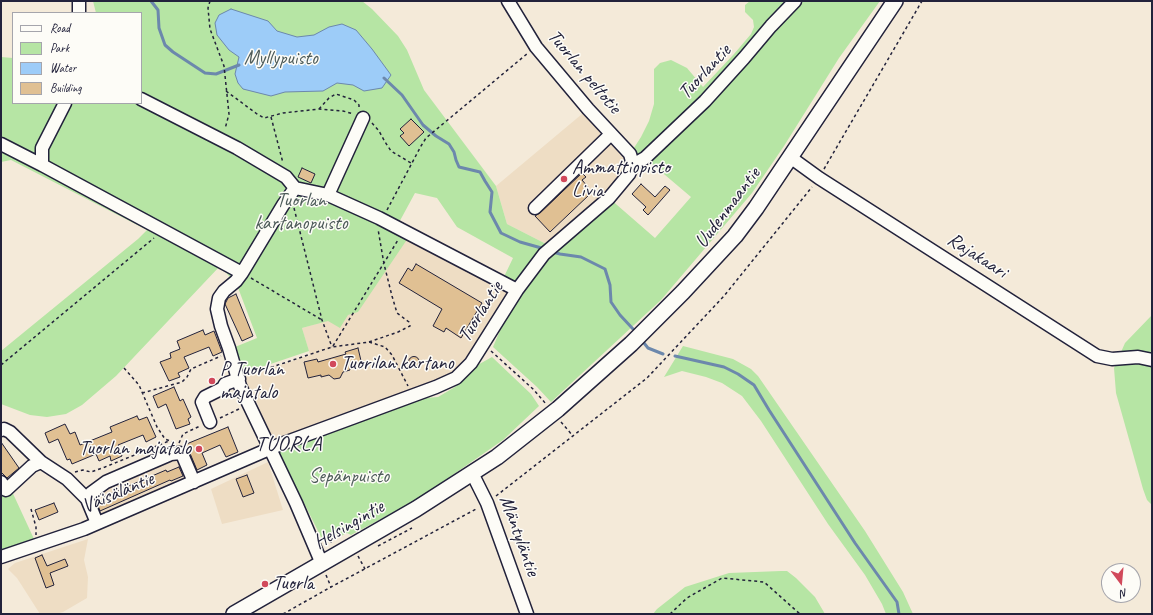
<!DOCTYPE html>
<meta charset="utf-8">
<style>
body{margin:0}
#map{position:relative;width:1153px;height:615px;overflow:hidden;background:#f4ead9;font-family:Caveat,sans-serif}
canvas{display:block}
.frame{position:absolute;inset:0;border:2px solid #22223b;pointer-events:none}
.legend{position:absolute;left:12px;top:12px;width:130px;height:92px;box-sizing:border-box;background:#fdfcf7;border:1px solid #a5a5ac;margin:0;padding:5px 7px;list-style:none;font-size:12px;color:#22223b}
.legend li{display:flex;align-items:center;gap:8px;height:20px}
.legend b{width:20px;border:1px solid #a5a5ac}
.north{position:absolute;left:1101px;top:563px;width:40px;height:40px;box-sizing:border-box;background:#fdfcf7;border:1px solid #a5a5ac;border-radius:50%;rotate:164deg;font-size:11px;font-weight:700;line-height:16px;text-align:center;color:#22223b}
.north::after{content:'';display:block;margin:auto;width:14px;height:18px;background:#d1495b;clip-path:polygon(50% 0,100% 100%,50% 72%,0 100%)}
</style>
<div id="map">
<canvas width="1153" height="615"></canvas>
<div class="frame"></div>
<ul class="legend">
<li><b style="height:5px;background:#fdfcf7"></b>Road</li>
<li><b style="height:11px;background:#b6e5a4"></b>Park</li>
<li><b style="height:11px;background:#9dccf8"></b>Water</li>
<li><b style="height:11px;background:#e0c093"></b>Building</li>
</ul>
<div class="north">N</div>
</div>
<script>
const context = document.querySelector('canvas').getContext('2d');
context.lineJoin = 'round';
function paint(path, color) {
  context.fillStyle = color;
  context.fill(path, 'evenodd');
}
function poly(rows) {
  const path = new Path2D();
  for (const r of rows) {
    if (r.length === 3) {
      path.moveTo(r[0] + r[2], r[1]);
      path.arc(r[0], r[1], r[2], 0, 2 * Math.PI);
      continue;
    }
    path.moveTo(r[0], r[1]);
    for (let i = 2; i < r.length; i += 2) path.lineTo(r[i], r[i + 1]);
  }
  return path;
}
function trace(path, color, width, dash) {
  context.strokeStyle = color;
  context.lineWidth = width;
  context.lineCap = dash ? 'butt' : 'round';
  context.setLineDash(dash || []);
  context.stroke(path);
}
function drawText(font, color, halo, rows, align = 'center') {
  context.font = font + ' Caveat,sans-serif';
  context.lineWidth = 3;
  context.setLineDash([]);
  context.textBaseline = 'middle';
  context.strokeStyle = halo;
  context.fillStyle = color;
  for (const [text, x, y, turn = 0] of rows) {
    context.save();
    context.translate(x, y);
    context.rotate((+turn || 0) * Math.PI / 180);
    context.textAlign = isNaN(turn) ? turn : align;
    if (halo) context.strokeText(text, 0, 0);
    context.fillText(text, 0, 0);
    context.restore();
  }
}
paint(poly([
 [588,109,633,165,552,247,507,224,496,186],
 [403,232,517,290,468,360,453,374,428,386,275,443,266,427,257,402,240,386,239,379,310,355,302,328,358,312],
 [180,454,190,479,100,518,91,493],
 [268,462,283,510,222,524,211,489],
 [88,539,84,560,88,577,87,598,63,612,56,614,40,614,17,578,8,569,15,563]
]), '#eeddc4');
paint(poly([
 [93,1,362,1,372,9,398,36,407,50,424,90,496,186,507,224,552,247,609,198,655,238,691,197,645,158,633,165,630,154,641,137,649,121,654,104,654,69,660,63,671,60,687,68,703,87,734,54,751,34,754,27,753,20,745,12,745,5,750,1,880,1,839,58,784,146,752,193,661,300,551,402,537,387,493,347,517,290,501,283,513,258,457,227,437,198,415,193,396,228,403,232,406,241,358,312,348,315,340,328,328,321,302,328,309,351,247,372,246,371,242,372,235,347,257,338,237,285,220,266,116,376,82,405,66,414,47,417,30,415,1,404,1,351,138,239,147,230,11,160,1,162,1,57,13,58,13,103,141,103,141,13,96,13],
 [1152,315,1152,505,1147,500,1143,489,1116,393,1114,368,1125,343],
 [683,346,733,359,751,369,758,376,865,531,903,592,913,614,886,614,882,604,865,575,828,524,761,421,742,396,722,383,706,377,682,371,664,377],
 [492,357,531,394,539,406,503,440,418,499,351,535,347,533,333,540,323,541,277,449,413,399,438,397,455,387,474,367],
 [9,485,34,539,1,550,1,490],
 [781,571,787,571,796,578,815,597,825,614,653,614,657,609,685,587,729,573]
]), '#b6e5a4');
const water = poly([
 [231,9,268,21,277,31,297,37,314,35,329,27,342,24,356,30,372,49,391,75,382,88,364,91,353,85,337,83,323,91,285,92,271,96,243,89,238,83,235,74,239,57,229,50,217,35,215,23,219,15,231,9]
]);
paint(water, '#9dccf8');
trace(water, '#6c88ac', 1);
trace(poly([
 [151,1,158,10,159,28,165,45,173,52,205,73,216,74,239,65],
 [384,78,402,95,423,125,436,136,449,144,454,152,456,160,459,167,480,172,485,181,492,192,490,212,501,233,520,242,545,249],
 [553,252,560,254,581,257,605,269,610,285,611,302,620,315,633,329],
 [644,343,648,348,663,354],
 [675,356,724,367,738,374,754,385,769,410,855,543,897,602,899,614]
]), '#6c88ac', 3);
const building = poly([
 [411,119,424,132,409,146,400,136,404,133,400,129,411,119],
 [302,168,315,174,311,183,298,177,302,168],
 [582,173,586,177,582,180,588,187,585,190,589,195,550,232,535,216,540,213,582,173],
 [641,184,655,197,665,186,670,190,648,215,643,210,646,207,632,194,641,184],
 [416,264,482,303,461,338,446,328,444,332,433,326,442,309,399,283,408,268,412,271,416,264],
 [236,294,253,336,242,341,225,304,228,298,236,294],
 [203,330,205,335,214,331,222,352,213,356,209,347,184,357,189,368,178,373,180,377,169,381,160,362,171,358,170,353,180,349,177,341,203,330],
 [358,348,362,365,350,368,350,370,343,372,340,378,334,379,329,375,321,377,321,375,308,378,304,362,317,359,318,362,346,354,345,352,358,348],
 [414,362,5.5],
 [174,387,180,401,183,399,191,417,188,419,190,424,176,429,166,404,158,408,153,396,174,387],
 [137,416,139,420,147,417,156,437,146,442,143,435,118,445,122,456,111,461,110,456,99,461,96,454,72,464,70,459,67,460,58,439,49,443,45,433,65,424,70,434,75,432,80,445,112,432,110,427,137,416],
 [228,427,238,452,226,457,220,445,202,453,207,465,197,470,189,451,184,445,228,427],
 [1,442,19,468,7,478,1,472,1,442],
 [179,467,183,476,171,481,170,480,100,511,97,503,105,500,103,497,166,470,167,472,179,467],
 [247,475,254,493,243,497,236,479,247,475],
 [54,503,58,512,39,520,35,510,54,503],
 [42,555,47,566,65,559,68,566,50,573,54,585,46,588,35,558,42,555]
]);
paint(building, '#e0c093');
trace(building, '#22223b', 1);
const minor = poly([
 [508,1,536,47,588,109,630,154,633,165],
 [79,13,79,1],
 [141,99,237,148,286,177,295,188],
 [1,144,42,165,42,148,65,103],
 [790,157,819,178,1097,356,1112,359,1138,357,1152,360],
 [42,165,242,273],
 [328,195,363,118],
 [535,208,611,134],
 [210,422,202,402,205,397,223,388,225,384,239,379],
 [1,430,4,429,10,432,41,462],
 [472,473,487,503,527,614],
 [1,482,6,490,32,466,41,462,67,479,87,499],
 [97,523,87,499,91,493,106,482,171,454,180,453,182,454,194,482],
 [1,557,84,529,276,446,436,387,456,378,471,363,517,290,544,254,609,198,629,174,633,165,645,158,705,101,744,58,771,26,795,1],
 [322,564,296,503,240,386,229,348,221,326,217,309,219,298,224,291,236,281,242,273,283,205,295,188,328,195,379,218,517,290]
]);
const major = poly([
 [234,614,416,509,497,457,558,409,631,344,683,292,735,236,756,208,895,1]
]);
trace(minor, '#22223b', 15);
trace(major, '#22223b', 18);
trace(poly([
 [210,1,208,8,210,29,224,66,229,114,225,129],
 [226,91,257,114,264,118,283,113,319,109,343,111,354,114],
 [319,109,329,98,336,94,354,100,359,105,359,108],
 [271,117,283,163],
 [372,123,379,131,385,142,391,151,411,163],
 [824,169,922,1],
 [294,208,322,320,332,347],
 [387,210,421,146,426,138,528,53],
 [251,278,322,320],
 [369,342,398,332,410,326,409,322,397,313,392,296,384,264,378,229],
 [333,346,398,240],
 [491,351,533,389,546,404],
 [1,365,154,238],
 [124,368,139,385,157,427,165,439,173,442],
 [248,375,332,347,369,342,385,347,392,355,408,386],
 [142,393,182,382,187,377,191,369,221,356],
 [220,418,239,409],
 [561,422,573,436],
 [179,443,183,434,200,426],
 [75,472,83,470,91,472,105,467,169,441],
 [496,496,647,378,724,296,812,187],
 [31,509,36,527,36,535],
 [324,542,332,542],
 [378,546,412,528],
 [358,556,365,569],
 [326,575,331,587],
 [283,614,331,587,478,508],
 [670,614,687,598,722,578,764,582,800,614]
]), '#22223b', 1.5, [3, 3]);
trace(minor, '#fdfcf7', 12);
trace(major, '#fdfcf7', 15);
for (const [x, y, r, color] of [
 [564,179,4,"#d1495b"],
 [333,364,4,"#d1495b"],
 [212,381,4,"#d1495b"],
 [199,449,4,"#d1495b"],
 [265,584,4,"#d1495b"]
]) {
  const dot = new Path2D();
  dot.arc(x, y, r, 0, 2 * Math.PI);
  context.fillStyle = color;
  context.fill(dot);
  trace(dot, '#fdfcf7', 1.5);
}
drawText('20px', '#4e5c5a', '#fdfcf7', [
 ["Myllypuisto",281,59],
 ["Tuorlan",301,201],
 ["kartanopuisto",301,224],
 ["Sepänpuisto",349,477]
]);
drawText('20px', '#22223b', '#fdfcf7', [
 ["Tuorlan peltotie",584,72,50],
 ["Tuorlantie",705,72,-47],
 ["Uudenmaantie",728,208,-53],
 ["Rajakaari",977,256,33],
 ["Tuorlantie",481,312,-58],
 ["Väisäläntie",118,493,-23],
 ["Helsingintie",349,525,-30],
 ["Mäntyläntie",519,536,70]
]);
drawText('20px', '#22223b', '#fdfcf7', [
 ["Ammattiopisto",572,168],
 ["Livia",572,191],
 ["Tuorilan kartano",341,364],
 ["P Tuorlan",220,370],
 ["majatalo",220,393],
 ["Tuorlan majatalo",191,449,"right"],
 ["Tuorla",273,584]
], 'left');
context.letterSpacing = '1px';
drawText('21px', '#22223b', '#fdfcf7', [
 ["TUORLA",289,444]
]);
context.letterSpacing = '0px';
</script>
